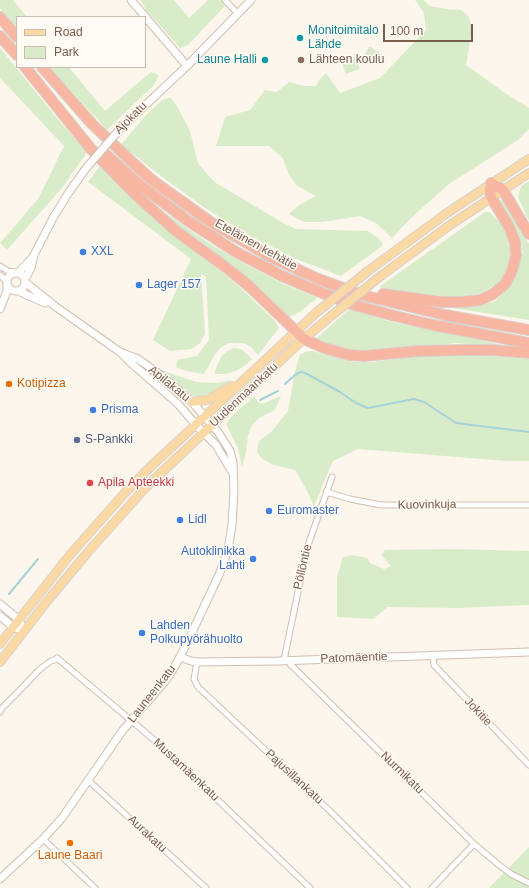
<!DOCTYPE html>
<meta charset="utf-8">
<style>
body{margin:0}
#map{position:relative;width:529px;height:888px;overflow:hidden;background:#fdf6ec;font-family:Arial,sans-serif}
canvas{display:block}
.legend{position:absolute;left:16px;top:16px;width:130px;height:52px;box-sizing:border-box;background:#fffaf3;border:1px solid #cabbb1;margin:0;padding:5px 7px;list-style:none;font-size:12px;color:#7a5c4d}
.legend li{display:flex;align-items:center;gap:8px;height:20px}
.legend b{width:20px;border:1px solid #cabbb1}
.scale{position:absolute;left:383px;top:24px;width:90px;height:18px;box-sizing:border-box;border:2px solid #7a5c4d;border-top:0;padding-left:5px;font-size:12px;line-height:14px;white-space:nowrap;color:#7a5c4d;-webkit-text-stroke:3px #fffaf3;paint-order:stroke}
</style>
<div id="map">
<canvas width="529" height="888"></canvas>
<ul class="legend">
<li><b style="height:5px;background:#fbd9a5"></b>Road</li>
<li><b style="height:11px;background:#d8ecc9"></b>Park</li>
</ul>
<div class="scale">100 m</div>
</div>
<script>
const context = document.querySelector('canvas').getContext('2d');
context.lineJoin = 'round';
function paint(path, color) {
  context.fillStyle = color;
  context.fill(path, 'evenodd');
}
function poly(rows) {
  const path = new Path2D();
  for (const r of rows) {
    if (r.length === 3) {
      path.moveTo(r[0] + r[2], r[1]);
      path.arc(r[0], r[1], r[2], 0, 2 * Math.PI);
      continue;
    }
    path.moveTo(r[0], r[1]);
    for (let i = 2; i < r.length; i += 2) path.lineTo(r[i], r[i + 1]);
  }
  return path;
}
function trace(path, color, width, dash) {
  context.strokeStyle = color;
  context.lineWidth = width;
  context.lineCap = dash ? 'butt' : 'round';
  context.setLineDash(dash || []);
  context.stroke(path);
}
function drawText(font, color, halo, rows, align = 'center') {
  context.font = font + ' Arial,sans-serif';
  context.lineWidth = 3;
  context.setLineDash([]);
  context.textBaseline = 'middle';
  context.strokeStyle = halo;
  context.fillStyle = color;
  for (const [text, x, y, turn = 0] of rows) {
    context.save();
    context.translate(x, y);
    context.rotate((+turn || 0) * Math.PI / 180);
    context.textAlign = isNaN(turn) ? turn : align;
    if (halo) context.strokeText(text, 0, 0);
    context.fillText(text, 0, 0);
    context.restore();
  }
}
paint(poly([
 [0,0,13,0,27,17,17,17,17,28,0,8],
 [141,0,174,0,189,18,208,0,220,0,225,6,188,45,180,48,146,10],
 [415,0,423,0,430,6,446,9,462,10,469,17,472,30,466,65,505,93,529,108,529,129,518,140,449,184,411,218,392,238,376,223,360,216,322,222,304,222,289,214,299,205,316,196,297,186,289,175,282,157,269,146,216,146,225,117,250,110,265,90,277,92,289,82,304,86,316,86,320,79,326,73,340,93,380,78,426,30,424,13],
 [369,47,371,47,382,55,382,57,378,63,376,63,365,55,365,53],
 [0,48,56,117,86,151,86,154,62,188,7,250,0,243,38,199,64,146,0,78],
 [355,56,360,69,346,74,341,61],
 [49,67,69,67,105,111,151,72,159,75,153,86,107,130],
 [170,97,177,106,190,131,198,163,206,173,216,183,285,224,296,229,368,231,377,237,383,243,382,246,341,276,296,259,250,236,205,208,165,179,121,145,144,117,161,101],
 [100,166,145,211,171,234,223,273,247,294,274,320,279,328,258,355,251,347,243,343,229,343,220,348,214,356,204,374,186,371,176,367,177,360,197,356,209,340,206,277,201,274,205,334,200,343,192,349,170,351,153,340,191,259,88,182],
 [529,181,529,221,518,197,521,186],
 [503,199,529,244,529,320,446,307,474,307,496,301,506,289,518,271,523,252,518,233,500,201],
 [147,200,210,244,247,265,281,283,317,298,301,311,290,317,287,317,179,230],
 [485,212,489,212,495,217,501,224,509,241,511,256,507,272,498,283,483,292,468,296,445,296,414,293,379,287],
 [349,309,392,322,494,343,497,346,456,343,382,350,355,351,339,348,318,340,317,338],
 [234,348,241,349,246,353,252,359,247,364,236,371,225,374,215,374,215,371,221,357,227,351],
 [312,351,353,362,372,362,426,355,476,355,529,359,529,461,507,461,358,449,333,461,314,506,306,489,295,470,273,465,261,458,257,451,259,441,271,432,288,411,295,371,300,355,305,352],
 [161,370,196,382,216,383,232,380,211,393,201,396,193,396],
 [254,396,259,403,262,404,281,396,275,410,259,418,252,425,248,435,246,452,242,467,238,448,226,424,230,418],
 [451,549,529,551,529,605,458,608,387,607,374,619,337,617,337,577,343,557,352,555,367,558,370,563,384,569,391,566,381,555,385,550],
 [529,847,529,888,489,888]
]), '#d8ecc9');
trace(poly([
 [285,384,295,375,301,372,305,373,340,392,356,403,368,408,414,399,424,402,456,423,529,432],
 [260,400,278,391],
 [9,594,38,559]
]), '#a5d3da', 2);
const minor = poly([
 [225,0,238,14],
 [0,266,8,271,14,272],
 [0,275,6,281],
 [326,492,350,499,381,505,529,505],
 [433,656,434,665,529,765],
 [57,658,159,744,310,888],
 [284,660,307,548,332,477],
 [290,660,290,664,474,844,499,865,511,874,529,883],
 [197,662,194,679,198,687,330,811,407,888],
 [0,712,2,708,19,691,40,669,51,661,58,659],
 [89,781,206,888],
 [43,839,95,888],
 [432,888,474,844]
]);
const tertiary = poly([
 [131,0,187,66],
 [120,129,187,66,251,0],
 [16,282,9],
 [18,273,33,257],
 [25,279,31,268,34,255,53,218,69,192,87,167],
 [25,282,56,307,120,352,131,363,160,388,179,405,196,425,216,445,232,472],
 [18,291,45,303],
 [0,309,7,291,7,284],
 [0,604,18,619,24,630],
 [0,616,13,627,18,629],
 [180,657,191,661,197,662,278,661,529,652],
 [0,879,43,839,62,818,123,730,166,680,174,668,186,645,219,575,228,550,232,525,234,490,233,463,230,451,218,432,192,402,162,376,138,359,120,352]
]);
const primary = poly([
 [368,271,447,213,529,159],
 [382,275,450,225,529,173],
 [192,402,207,400,232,386],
 [0,644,69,556,123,495,147,470,317,312],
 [0,662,48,600,88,552,145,488,299,343,331,316]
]);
const motorway = poly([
 [0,17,17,37],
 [0,36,17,55],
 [25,67,91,149,134,193,176,231,228,269,250,287,304,339,324,348,349,355,364,356,419,351,462,350,492,350,529,353],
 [42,67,92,124,133,163,153,181,212,223,271,257,318,279,362,295,445,315,529,330],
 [103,152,140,185,188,221,236,252,282,276,317,291,354,305,395,316,433,325,529,343],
 [383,294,441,302,462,302,480,300,493,294,505,284,512,271,516,256,515,242,509,227,491,197,490,190,491,183,503,190,529,234]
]);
trace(minor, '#d1beb0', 7);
trace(tertiary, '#d1beb0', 9);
trace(primary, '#dad1cd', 10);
trace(motorway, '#dad1cd', 12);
trace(minor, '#fff', 5);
trace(tertiary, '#fff', 7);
trace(primary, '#fbd9a5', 8);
trace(motorway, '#f7b7a3', 10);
const tertiaryBridge = poly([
 [87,167,120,129]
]);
const primaryBridge = poly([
 [317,312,368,271],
 [331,316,382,275]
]);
trace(tertiaryBridge, '#d1beb0', 9, []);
trace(primaryBridge, '#dad1cd', 10, []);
trace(tertiaryBridge, '#fff', 7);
trace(primaryBridge, '#fbd9a5', 8);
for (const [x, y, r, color] of [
 [300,38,4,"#0f9aa8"],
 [265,60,4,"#0f9aa8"],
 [301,60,4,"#8d6e63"],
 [83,252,4,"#3f7fe0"],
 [139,285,4,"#3f7fe0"],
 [9,384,4,"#e8710a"],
 [93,410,4,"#3f7fe0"],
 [77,440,4,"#5c6f8a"],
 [90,483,4,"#e0444e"],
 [269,511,4,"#3f7fe0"],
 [180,520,4,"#3f7fe0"],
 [253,559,4,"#3f7fe0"],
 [142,633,4,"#3f7fe0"],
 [70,843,4,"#e8710a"]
]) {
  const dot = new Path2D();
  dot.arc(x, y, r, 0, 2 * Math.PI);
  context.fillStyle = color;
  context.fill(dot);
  trace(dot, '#fffaf3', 1.5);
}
drawText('12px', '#0d838f', '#fffaf3', [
 ["Monitoimitalo",308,31],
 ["Lähde",308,45],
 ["Laune Halli",257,60,"right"]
], 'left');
drawText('12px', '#785e54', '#fffaf3', [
 ["Lähteen koulu",309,60]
], 'left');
drawText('12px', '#7a5c4d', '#fffaf3', [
 ["Ajokatu",131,118,-45],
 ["Eteläinen kehätie",256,245,29],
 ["Apilakatu",169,384,39],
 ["Uudenmaankatu",244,395,-43],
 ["Kuovinkuja",427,505,-1],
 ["Pöllöntie",303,567,-77],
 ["Patomäentie",354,658,-2],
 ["Launeenkatu",152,694,-52],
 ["Jokitie",478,712,47],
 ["Mustamäenkatu",186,770,43],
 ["Nurmikatu",402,773,44],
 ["Pajusillankatu",294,777,43],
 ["Aurakatu",147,834,43]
]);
drawText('12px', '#366cbe', '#fffaf3', [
 ["XXL",91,252],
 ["Lager 157",147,285],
 ["Prisma",101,410],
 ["Euromaster",277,511],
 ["Lidl",188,520],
 ["Autoklinikka",245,552,"right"],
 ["Lahti",245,566,"right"],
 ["Lahden",150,626],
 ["Polkupyörähuolto",150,640]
], 'left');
drawText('12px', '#c56008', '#fffaf3', [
 ["Kotipizza",17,384],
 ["Laune Baari",70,856,"center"]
], 'left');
drawText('12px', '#4e5e75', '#fffaf3', [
 ["S-Pankki",85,440]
], 'left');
drawText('12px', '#be3a42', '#fffaf3', [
 ["Apila Apteekki",98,483]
], 'left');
</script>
